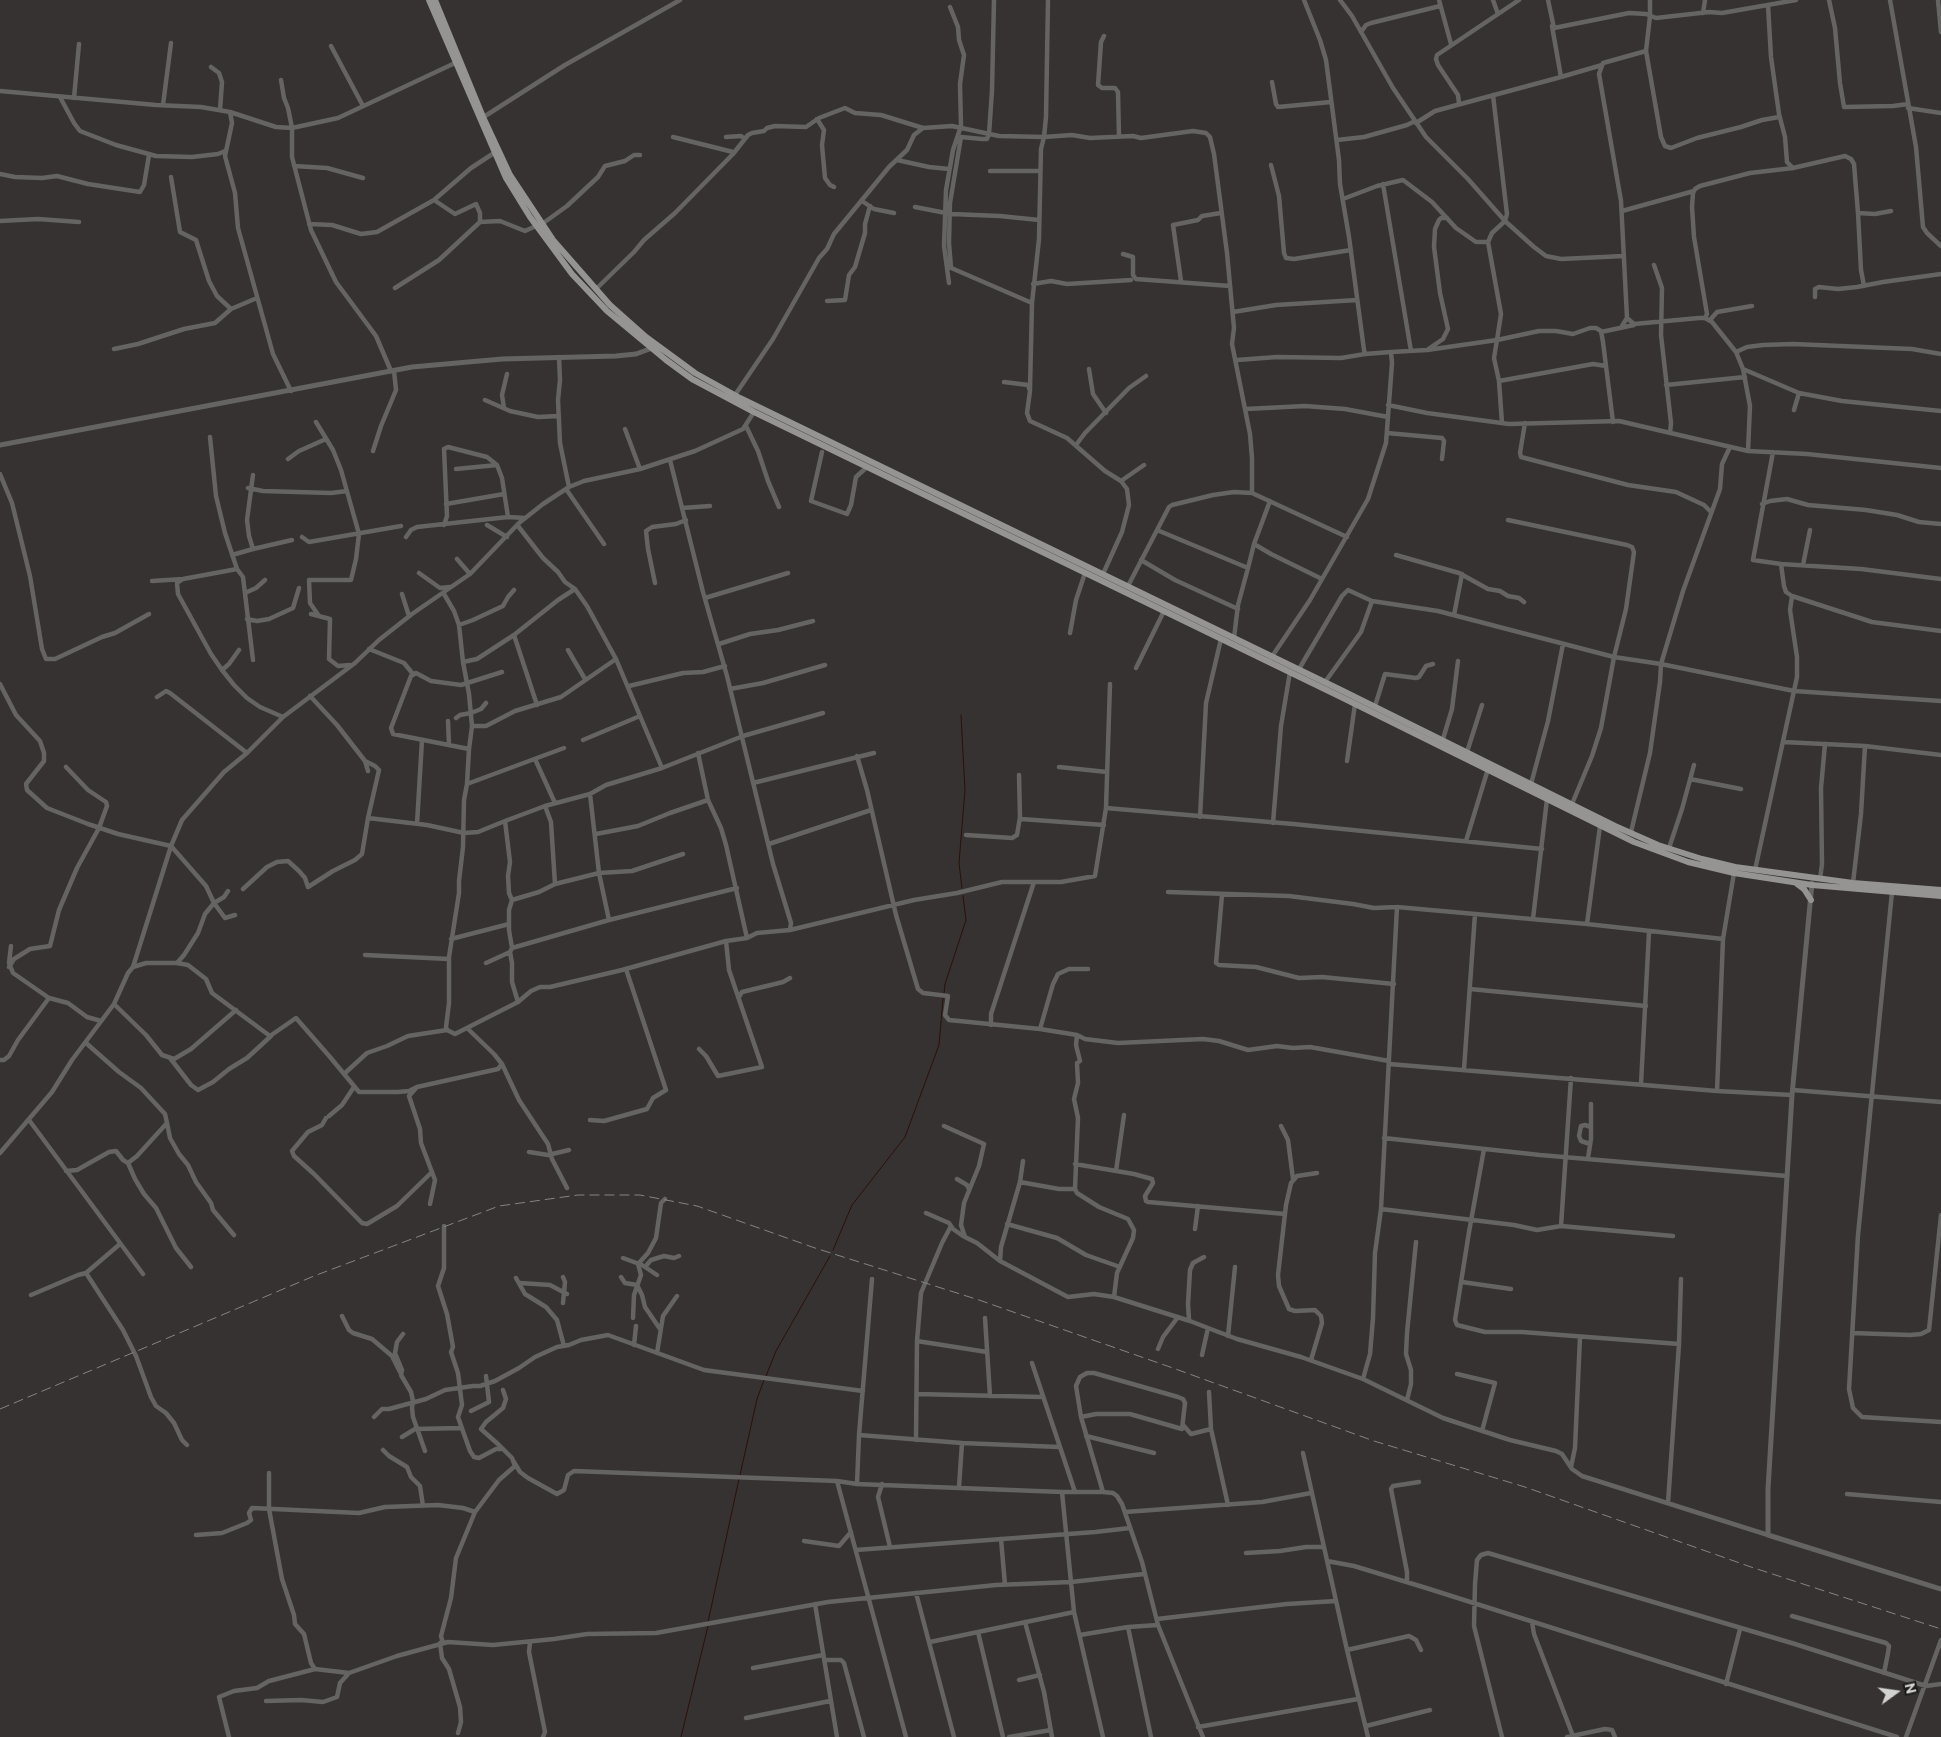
<!DOCTYPE html>
<style>
body{margin:0}
#map{position:relative;width:1941px;height:1737px;overflow:hidden;background:#353231;font-family:Commissioner,sans-serif}
canvas{display:block}
.north{position:absolute;left:1871px;top:1667px;width:50px;height:50px;-webkit-text-stroke:4px #1c1a1a;paint-order:stroke;rotate:76deg;font-size:14px;font-weight:700;line-height:20px;text-align:center;color:#d3d2d1}
.north::after{content:'';display:block;margin:auto;width:18px;height:22px;background:#d3d2d1;clip-path:polygon(50% 0,100% 100%,50% 72%,0 100%)}
</style>
<div id="map">
<canvas width="1941" height="1737"></canvas>
<div class="north">N</div>
</div>
<script>
const context = document.querySelector('canvas').getContext('2d');
context.lineJoin = 'round';
function poly(rows) {
  const path = new Path2D();
  for (const r of rows) {
    path.moveTo(r[0], r[1]);
    for (let i = 2; i < r.length; i += 2) path.lineTo(r[i], r[i + 1]);
  }
  return path;
}
function trace(path, color, width, dash) {
  context.strokeStyle = color;
  context.lineWidth = width;
  context.lineCap = dash ? 'butt' : 'round';
  context.setLineDash(dash || []);
  context.stroke(path);
}
trace(poly([
 [961,715,965,790,959,863,962,888],
 [944,994,945,984,966,920,963,896],
 [833,1250,852,1205,905,1137,939,1045,943,998],
 [766,1376,776,1351,830,1256],
 [740,1475,757,1399,764,1380],
 [708,1622,739,1479],
 [681,1737,708,1626]
]), '#2d1009', 1);
trace(poly([
 [1340,0,1352,16,1393,88,1426,137,1468,179,1505,221,1534,247,1546,256,1561,259,1624,256],
 [1439,0,1451,44],
 [1493,0,1498,14],
 [1548,0,1554,28,1629,13,1646,14,1656,18,1709,12,1722,13,1796,0],
 [1650,0,1650,16,1646,51,1661,137,1665,146,1671,148,1697,138,1741,127,1762,120,1779,117],
 [1829,0,1835,28,1840,83,1844,107,1893,106,1908,104],
 [1890,0,1916,147,1923,227,1927,233,1941,246],
 [1938,0,1941,32],
 [1768,5,1771,57,1779,114,1785,137,1787,162,1793,168],
 [1703,13,1705,0],
 [1361,32,1366,25,1371,23,1440,6],
 [1104,36,1101,42,1098,85,1102,88,1115,88,1118,92,1119,137],
 [331,46,363,106],
 [211,67,219,73,222,82,220,110],
 [1561,77,1602,65],
 [281,80,284,98,288,108,292,128,292,157,311,230,336,282,376,336,391,371],
 [1272,82,1276,104,1278,107,1331,102],
 [0,91,156,105,201,107,230,112,276,127,292,128,338,118,455,63],
 [60,97,74,123,80,131,116,145,156,156,192,157,218,154,225,151],
 [74,98,79,44],
 [163,105,171,43],
 [1457,105,1561,77,1552,26],
 [1908,108,1941,113],
 [230,112,232,123,225,156,235,193,238,228,273,354,291,391],
 [482,118,565,65,680,0],
 [817,119,824,130,822,145,825,178,830,185,834,187],
 [1416,123,1435,111,1457,105,1459,103,1458,95,1438,65,1436,59,1437,55,1519,0],
 [726,137,741,136,745,139],
 [1337,140,1364,137,1407,125,1415,121],
 [733,154,748,135,752,133,764,131,767,128,775,126,806,127,819,118,845,108,855,113,881,115,923,128,952,126,999,136,1044,137,1072,135,1090,138,1133,136,1141,138,1193,131,1206,133,1210,137,1214,154,1227,253,1234,328,1232,344,1250,434,1252,458,1252,493],
 [897,160,929,167,949,169],
 [1271,165,1279,196,1284,253,1286,258,1294,259,1351,250],
 [294,166,327,168,363,178],
 [990,171,1040,171],
 [0,174,15,177,42,178,57,176,88,184,140,192,144,185,149,155],
 [171,177,180,232,196,240,209,281,217,296,231,309,257,298],
 [1383,184,1411,351],
 [1343,199,1377,186,1403,180,1432,202,1456,228,1476,242,1488,242],
 [434,200,455,214,476,204,480,213,480,222,500,221,525,231,536,226],
 [862,201,874,209,894,213],
 [915,207,951,214,1000,216,1039,220],
 [1622,211,1694,191],
 [1858,213,1875,214,1891,211],
 [0,221,38,219,79,222],
 [309,224,332,225,361,234,377,232,434,200,471,168,494,153],
 [542,224,567,206,598,177,605,166,625,161,634,155,640,155],
 [1123,254,1133,257,1133,275,1136,279,1230,286],
 [1654,265,1662,288,1661,335,1671,423,1670,433],
 [949,267,1032,303],
 [951,268,949,243,950,203,961,137,982,139,987,139,989,134,992,91,994,0],
 [1181,281,1173,225,1198,220,1202,216,1221,213],
 [949,283,944,246,946,190,953,150,961,126,960,84,964,55,959,40,958,27,950,7],
 [1033,284,1051,281,1067,284,1131,280],
 [395,288,439,260,480,222],
 [596,289,634,252,644,240,675,213,733,154,733,152,673,137],
 [1815,297,1815,289,1819,287,1838,289,1857,287,1883,282,1941,274],
 [827,301,845,300,849,275,855,267,865,233,865,224,870,206],
 [1233,312,1276,305,1357,300],
 [1627,318,1634,324,1699,318,1705,318,1712,322,1736,352,1743,369,1750,406,1748,451],
 [1705,318,1707,314,1694,237,1692,207,1693,193,1695,189,1700,186,1750,173,1793,168,1845,156,1851,159,1854,164,1858,213,1861,270,1864,286],
 [1710,320,1717,312,1752,306],
 [1622,326,1627,318,1621,201,1599,74,1603,63,1646,51],
 [1601,332,1634,325],
 [114,349,138,344,184,329,215,323,231,309],
 [1427,350,1443,339,1448,329,1440,293,1434,247,1435,229,1439,220,1441,218,1447,218],
 [1391,352,1427,350,1497,340,1501,314,1488,242,1492,233,1505,221,1507,214,1493,95],
 [1736,352,1747,347,1763,345,1793,344,1912,349,1941,354],
 [559,357,560,380,558,400,560,443,569,487],
 [1237,360,1277,357,1341,358,1365,354],
 [1089,369,1093,394,1106,413],
 [1743,369,1799,393,1842,401,1941,411],
 [1499,381,1494,358,1497,340,1539,331,1556,331,1573,334,1590,328,1596,328,1601,331,1603,342,1613,422],
 [1004,382,1028,385,1030,391,1027,413,1030,421,1067,438,1105,471,1121,481,1127,489,1129,505,1122,532,1103,574],
 [1666,385,1745,377],
 [1030,389,1032,303,1039,239,1041,149,1044,137,1046,117,1048,0],
 [735,395,773,339,819,258,827,249,834,234,889,167,907,150,914,135,923,128],
 [485,400,510,411,538,417,559,416],
 [1388,405,1427,413,1509,424,1619,421,1748,451,1807,454,1941,468],
 [504,408,502,395,507,374],
 [1246,409,1305,406,1345,409,1388,417],
 [1794,410,1799,393],
 [316,422,333,450,341,470,359,534,356,559,351,580,309,580,310,603,319,616],
 [1502,423,1499,381,1593,364,1606,366],
 [1525,423,1520,453,1521,457,1628,485,1676,492,1704,505,1711,512],
 [746,426,758,451,768,481,779,507],
 [625,429,640,469],
 [1387,433,1442,438,1444,441,1442,459],
 [210,437,216,496,225,533,237,569,243,577,253,660],
 [1076,445,1085,433,1129,388,1146,376],
 [373,451,381,426,396,390,394,371],
 [822,452,811,501,847,514,851,505,856,477,867,467],
 [1773,452,1753,560,1781,564,1861,569,1941,579],
 [288,459,299,451,326,439],
 [670,460,703,592,727,676,773,864,791,923,790,930,914,900,957,893,1002,882,1061,882,1095,876,1106,808,1110,684],
 [456,469,497,465],
 [0,474,12,503,30,576,42,649,46,659,55,659,102,637,115,633,149,614],
 [1121,481,1144,465],
 [248,488,263,491,331,493,347,491],
 [566,489,604,544],
 [446,504,504,494],
 [1762,504,1770,501,1787,499,1808,505,1866,510,1897,515,1919,522,1941,524],
 [682,508,710,506],
 [1508,520,1627,545,1632,547,1634,552,1626,609,1614,657,1601,728,1592,756,1572,804],
 [444,525,447,516,444,449,448,447,487,457,497,465,502,478,508,517],
 [487,525,507,537],
 [518,526,543,558,558,572,565,582,575,589,558,600,514,635,477,659,463,662,469,694,472,726,469,749,467,784,464,800,463,847,459,881,459,893,449,957,449,1003,446,1027,447,1030,455,1034,518,1002,531,991,540,987,550,987,622,970,726,941,747,938,757,933,790,930],
 [1157,530,1248,568],
 [302,537,309,542,401,526],
 [406,537,411,530,417,527,508,517,525,518],
 [1254,544,1271,554,1322,579],
 [253,549,292,540],
 [232,555,253,549,249,536,247,520,253,475],
 [1396,555,1459,573,1488,589,1500,591,1508,596,1519,598,1524,602],
 [457,559,470,574],
 [1141,560,1175,580,1238,609],
 [1803,565,1810,530],
 [419,573,440,588,450,587],
 [183,579,177,583,178,594,211,654,222,670,234,685,247,698,260,707,283,717],
 [152,581,183,579,237,569],
 [655,583,648,549,646,531,652,527,676,524,686,520],
 [1128,586,1169,507,1172,505,1213,495,1234,492,1252,493,1347,537],
 [575,589,587,606,616,659,662,768],
 [245,593,256,588,265,580],
 [402,594,409,616],
 [444,594,454,611,459,625,463,662],
 [1792,596,1872,622,1941,631],
 [705,598,788,573],
 [311,614,330,619,329,659,338,666,350,665],
 [1454,615,1462,574],
 [247,619,257,621,269,619,293,608,299,588],
 [459,625,473,620,503,606,508,597,514,590],
 [1070,633,1076,600,1085,573],
 [514,635,537,705],
 [1234,638,1238,605,1248,568,1254,544,1270,501],
 [719,644,750,634,778,630,813,621],
 [369,649,404,663,413,674],
 [568,650,585,679],
 [1271,658,1310,600,1368,499,1386,443,1392,363,1391,352,1365,354,1364,350,1349,237,1340,184,1339,160,1326,60,1320,40,1304,0],
 [1136,668,1164,611],
 [1299,669,1342,596,1348,590,1372,601,1438,611,1614,657,1661,664,1794,691,1941,701],
 [222,670,229,664,239,650],
 [1325,682,1361,632,1372,601],
 [0,684,16,715,40,741,44,753,44,761,26,784,27,790,47,808,88,824,118,834,171,846,206,886,214,903,224,897,228,891],
 [629,686,683,673,703,672,725,666],
 [730,689,763,683,825,665],
 [310,696,337,725,365,761,368,771],
 [157,697,166,691,170,693,247,753],
 [1375,706,1385,674,1416,678,1419,677,1426,666,1433,664],
 [456,718,460,715,471,713,481,709,486,703],
 [448,721,449,745],
 [472,726,486,726,515,711,561,697,616,659],
 [1443,739,1452,709,1458,661],
 [583,740,640,716],
 [1783,742,1865,746,1941,755],
 [469,749,393,734,391,728,411,676,416,673,431,681,461,685,502,672],
 [1467,752,1482,705],
 [698,753,708,800,721,828,726,845,747,938],
 [857,756,867,790,896,915,918,989,923,993,948,996,945,1015,949,1020,1040,1029,1077,1035,1085,1039,1118,1043,1203,1039,1219,1041,1248,1050,1277,1046,1293,1048,1310,1047,1389,1061],
 [535,759,555,803],
 [365,761,375,766,379,770,368,818],
 [1347,761,1355,704],
 [1059,767,1107,772],
 [1690,779,1741,789],
 [753,783,874,753],
 [467,784,564,748],
 [1531,784,1548,721,1563,644],
 [590,794,599,873,609,920],
 [545,806,551,822,555,884],
 [1106,808,1293,824,1542,849],
 [1020,817,1021,819,1104,825],
 [1200,817,1206,703,1221,639],
 [505,821,545,806,590,794,606,785,662,768,743,736,823,713],
 [1273,823,1281,726,1290,672],
 [417,824,422,740],
 [1631,832,1650,753,1660,682,1661,664,1683,591,1720,489,1722,464,1730,447],
 [596,834,638,826,670,813,708,800],
 [966,835,1012,838,1017,835,1020,817,1019,775],
 [1466,841,1488,769],
 [769,844,871,810],
 [1669,848,1682,809,1694,765],
 [1755,870,1797,677,1797,657,1790,610,1792,596,1786,592,1784,586,1781,564],
 [1820,879,1822,864,1821,788,1825,744],
 [1853,883,1861,814,1865,746],
 [243,889,267,867,277,862,288,861,299,871,305,878,308,887,333,871,355,860,362,854,368,818,427,825,464,833,478,832,505,821,510,862,508,876,509,893,512,900,509,910,509,930,512,948,510,952,512,963,512,982,518,1002],
 [1168,892,1289,896,1353,904,1374,908,1397,907],
 [1892,892,1858,1235,1849,1389,1853,1408,1862,1417,1941,1422],
 [1222,895,1216,963,1219,965,1256,967,1299,978,1322,977,1394,984],
 [512,900,539,892,555,884,599,873,632,871,683,854],
 [1533,919,1547,799],
 [1587,924,1600,826],
 [451,939,509,924],
 [11,946,9,963,13,973,49,998,68,1003,87,1017,101,1021],
 [512,948,609,920,737,888],
 [365,955,449,959],
 [177,963,184,955,198,933,205,914,214,903,225,918,235,915],
 [486,963,510,952],
 [9,967,14,959,30,949,50,946,59,910,77,868,99,828,107,806,106,802,88,790,66,767],
 [133,967,146,963,177,963,188,965,206,979,212,993,270,1036,296,1018,330,1057,359,1092,398,1092,409,1091,417,1087],
 [1470,989,1646,1006],
 [739,997,742,992,783,982,790,978],
 [114,1004,146,1035,162,1055,174,1059,191,1049,236,1010],
 [991,1025,991,1014,1034,882],
 [467,1028,494,1054,502,1064,519,1100,548,1144,552,1159,567,1188],
 [1040,1029,1053,984,1058,974,1069,969,1088,969],
 [1077,1035,1076,1045,1080,1061,1077,1063,1078,1083,1074,1099,1078,1118,1075,1189,1077,1193,1099,1207,1128,1219,1134,1230,1133,1238,1117,1273,1114,1297],
 [86,1043,119,1072,141,1088,165,1114,167,1123,137,1156,128,1163,135,1179,144,1194,156,1208,176,1248,191,1267],
 [699,1049,706,1056,718,1076,762,1067,729,970,726,941],
 [170,1058,191,1085,198,1090,213,1082,229,1069,247,1058,271,1036],
 [0,1060,4,1060,9,1056,18,1040,49,998],
 [1389,1064,1717,1091,1792,1095],
 [1464,1069,1475,914],
 [344,1074,367,1053,387,1046,408,1036,447,1030],
 [1571,1078,1561,1226,1673,1236],
 [1641,1084,1649,932],
 [1793,1090,1941,1102],
 [1717,1091,1723,939,1734,873],
 [329,1116,342,1105,354,1087],
 [326,1118,322,1125,308,1132,297,1145,292,1151,294,1156,314,1174,362,1223,367,1224,397,1206,432,1172],
 [29,1120,143,1274],
 [590,1120,604,1121,647,1109,653,1098,666,1090,626,969],
 [167,1123,170,1138,179,1154,188,1165,196,1182,211,1203,213,1210,234,1235],
 [944,1126,984,1144,979,1166,964,1203,961,1225,965,1237,977,1243,1000,1261],
 [1281,1126,1288,1140,1293,1179],
 [1384,1138,1540,1155,1787,1176],
 [1590,1144,1581,1141,1579,1136,1581,1126,1585,1125,1591,1127],
 [1484,1149,1469,1232,1455,1320,1457,1325,1485,1332,1522,1332,1679,1344],
 [529,1152,548,1155,569,1150],
 [0,1153,52,1092,72,1060,114,1004,128,973,133,967,171,846,182,820,224,772,247,753,283,717,355,663,379,640,412,614,470,574,519,523,543,504,569,487,584,481,640,469,695,451,743,429,754,412],
 [1588,1158,1591,1139,1591,1104],
 [1023,1161,1020,1182,1001,1247,1000,1261,1068,1297,1094,1294,1114,1297,1190,1321,1208,1328],
 [1075,1164,1134,1174,1152,1179,1153,1183,1145,1196,1146,1201,1148,1202,1285,1214],
 [66,1171,77,1170,109,1152,116,1151,123,1160,128,1163],
 [1116,1171,1124,1115],
 [957,1179,967,1185,969,1189],
 [1020,1182,1059,1189,1075,1189],
 [430,1204,435,1180,421,1143,420,1129,409,1096,417,1087,498,1069,502,1064],
 [1381,1209,1514,1225,1537,1230,1561,1226],
 [926,1213,949,1223,953,1229,963,1236],
 [1007,1224,1057,1238,1086,1255,1120,1267],
 [444,1226,444,1268,438,1286,447,1314,453,1347,451,1352,458,1373,462,1405,458,1417,470,1451,474,1457,479,1458,496,1449,503,1449],
 [1195,1229,1198,1206],
 [623,1258,642,1265,657,1275],
 [645,1267,651,1260,664,1256,674,1258,679,1256],
 [86,1273,123,1330,136,1356,151,1397,156,1406,166,1413,174,1423,182,1440,187,1445],
 [621,1277,625,1283,637,1285,642,1295,645,1307,660,1329],
 [516,1278,525,1294,546,1307,557,1320,564,1346],
 [872,1279,859,1435,962,1443,1059,1447],
 [1462,1282,1511,1289],
 [520,1283,550,1285,567,1294],
 [31,1295,78,1275,86,1273,120,1244],
 [563,1303,565,1282,563,1277],
 [342,1316,349,1330,353,1333,372,1339,392,1356,400,1372],
 [633,1318,634,1295,641,1275,638,1264,648,1253,656,1238,661,1203,665,1199],
 [985,1318,990,1396],
 [1189,1320,1188,1304,1190,1270,1193,1263,1204,1257],
 [1852,1333,1910,1335,1921,1334,1929,1330,1941,1215],
 [403,1334,397,1342,395,1353,402,1370,401,1375,411,1392,413,1401,412,1408,413,1417,425,1451],
 [1228,1336,1235,1267],
 [917,1341,987,1352],
 [634,1345,636,1326],
 [1158,1349,1163,1337,1178,1317],
 [657,1353,663,1316,677,1296],
 [1202,1355,1208,1328,1237,1339,1301,1357,1363,1379,1443,1418,1510,1440,1556,1451,1562,1454,1572,1469,1582,1476,1768,1535],
 [1311,1360,1322,1323,1321,1316,1315,1310,1295,1311,1289,1309,1279,1286,1278,1275,1286,1205,1291,1183,1297,1176,1317,1173],
 [1032,1363,1075,1492],
 [1457,1374,1495,1383,1482,1431],
 [1363,1379,1370,1354,1373,1318,1375,1253,1381,1209,1397,907,1587,924,1723,939],
 [1209,1392,1211,1429,1228,1505],
 [917,1394,1043,1397],
 [1407,1400,1411,1384,1411,1370,1406,1354,1407,1333,1416,1242],
 [471,1411,489,1402,486,1376],
 [374,1417,382,1409,389,1409,426,1399,445,1390,473,1386,480,1386,495,1381,519,1368,535,1357,557,1347,569,1345,581,1340,608,1335,704,1370,863,1391],
 [1081,1417,1096,1414,1130,1414,1182,1429,1185,1403,1183,1399,1178,1397,1094,1373,1087,1373,1080,1377,1076,1386,1081,1417,1103,1492],
 [1183,1425,1191,1434,1211,1429],
 [1086,1436,1154,1453],
 [402,1437,415,1429,461,1428],
 [916,1440,917,1341,921,1293,942,1243,951,1226],
 [383,1450,389,1456,407,1467,411,1477,420,1486,423,1506],
 [1303,1453,1347,1650,1368,1737],
 [514,1462,520,1472,528,1478,557,1494,564,1490,568,1475,574,1471,837,1481],
 [1571,1467,1575,1448,1580,1337],
 [269,1473,269,1509,282,1579,294,1615,295,1624,304,1634,311,1663,315,1669,349,1673],
 [857,1484,859,1435],
 [882,1484,878,1497,890,1547],
 [959,1487,962,1443],
 [1062,1492,1074,1612,1103,1737],
 [1847,1494,1941,1502],
 [1668,1503,1679,1344,1681,1279],
 [1125,1512,1262,1502,1311,1493],
 [196,1535,222,1533,247,1523,251,1520,249,1513,252,1508,359,1513,385,1507,438,1505,463,1508,475,1512],
 [1001,1539,1005,1585],
 [804,1541,839,1546,851,1532],
 [856,1550,1095,1532,1130,1528],
 [1246,1553,1280,1551,1306,1547,1324,1547],
 [1327,1561,1354,1566,1423,1587,1897,1737],
 [1407,1582,1407,1572,1391,1489,1393,1486,1419,1482],
 [916,1593,954,1737],
 [815,1604,837,1737],
 [1792,1616,1886,1643,1889,1646,1888,1653,1884,1673],
 [1157,1619,1287,1604,1336,1601],
 [1025,1622,1044,1692,1052,1737],
 [1532,1622,1534,1634,1573,1736],
 [1128,1627,1151,1737],
 [978,1632,1003,1737],
 [1080,1635,1128,1627,1158,1625],
 [530,1642,529,1652,545,1732,543,1737],
 [930,1642,1074,1612],
 [440,1643,442,1658,449,1669,460,1707,461,1722,458,1733],
 [443,1643,441,1636,451,1598,456,1558,475,1512,499,1480,515,1466,512,1458,499,1445,481,1429,486,1422,503,1408,506,1399,503,1390],
 [1347,1650,1409,1636,1416,1640,1421,1650],
 [824,1660,841,1660,844,1663,864,1737],
 [753,1668,823,1655],
 [1019,1680,1040,1675],
 [1726,1684,1740,1629],
 [266,1701,301,1700,323,1702,337,1697,340,1683,349,1673,397,1656,448,1642,493,1645,554,1639,587,1634,656,1633,828,1602,996,1585,1071,1582,1144,1574],
 [746,1718,830,1701],
 [1366,1726,1430,1710],
 [1198,1727,1358,1699],
 [229,1737,219,1697,234,1691,257,1688,269,1681,315,1669],
 [906,1737,837,1481,857,1484,1062,1492,1103,1492,1113,1493,1117,1496,1122,1504,1142,1562,1158,1625,1203,1737],
 [1009,1737,1051,1730],
 [1502,1737,1474,1626,1475,1584,1477,1560,1481,1555,1488,1553,1795,1644,1926,1686,1941,1684],
 [1567,1737,1605,1729,1612,1730,1615,1737],
 [1906,1737,1941,1640]
]), '#656463', 4.5);
trace(poly([
 [0,445,412,367,502,359,616,356,636,354,655,347],
 [1812,883,1792,1095,1768,1489,1768,1535,1941,1589]
]), '#656463', 5);
trace(poly([
 [429,0,506,178,530,217,572,274,607,311,666,360,692,379,754,412,1341,697,1634,842,1688,862,1734,873,1812,885,1941,896],
 [435,0,483,117,510,175,553,240,610,305,646,337,695,373,740,398,1343,691,1615,826,1658,845,1702,859,1735,867,1853,883,1941,890],
 [1796,883,1804,889,1811,900]
]), '#969393', 6);
trace(poly([
 [0,1409,314,1276,499,1206,578,1195,640,1195,697,1206,815,1248,979,1300,1170,1367,1374,1441,1525,1487,1751,1567,1941,1629]
]), '#868483', 1, [10, 5]);
</script>
